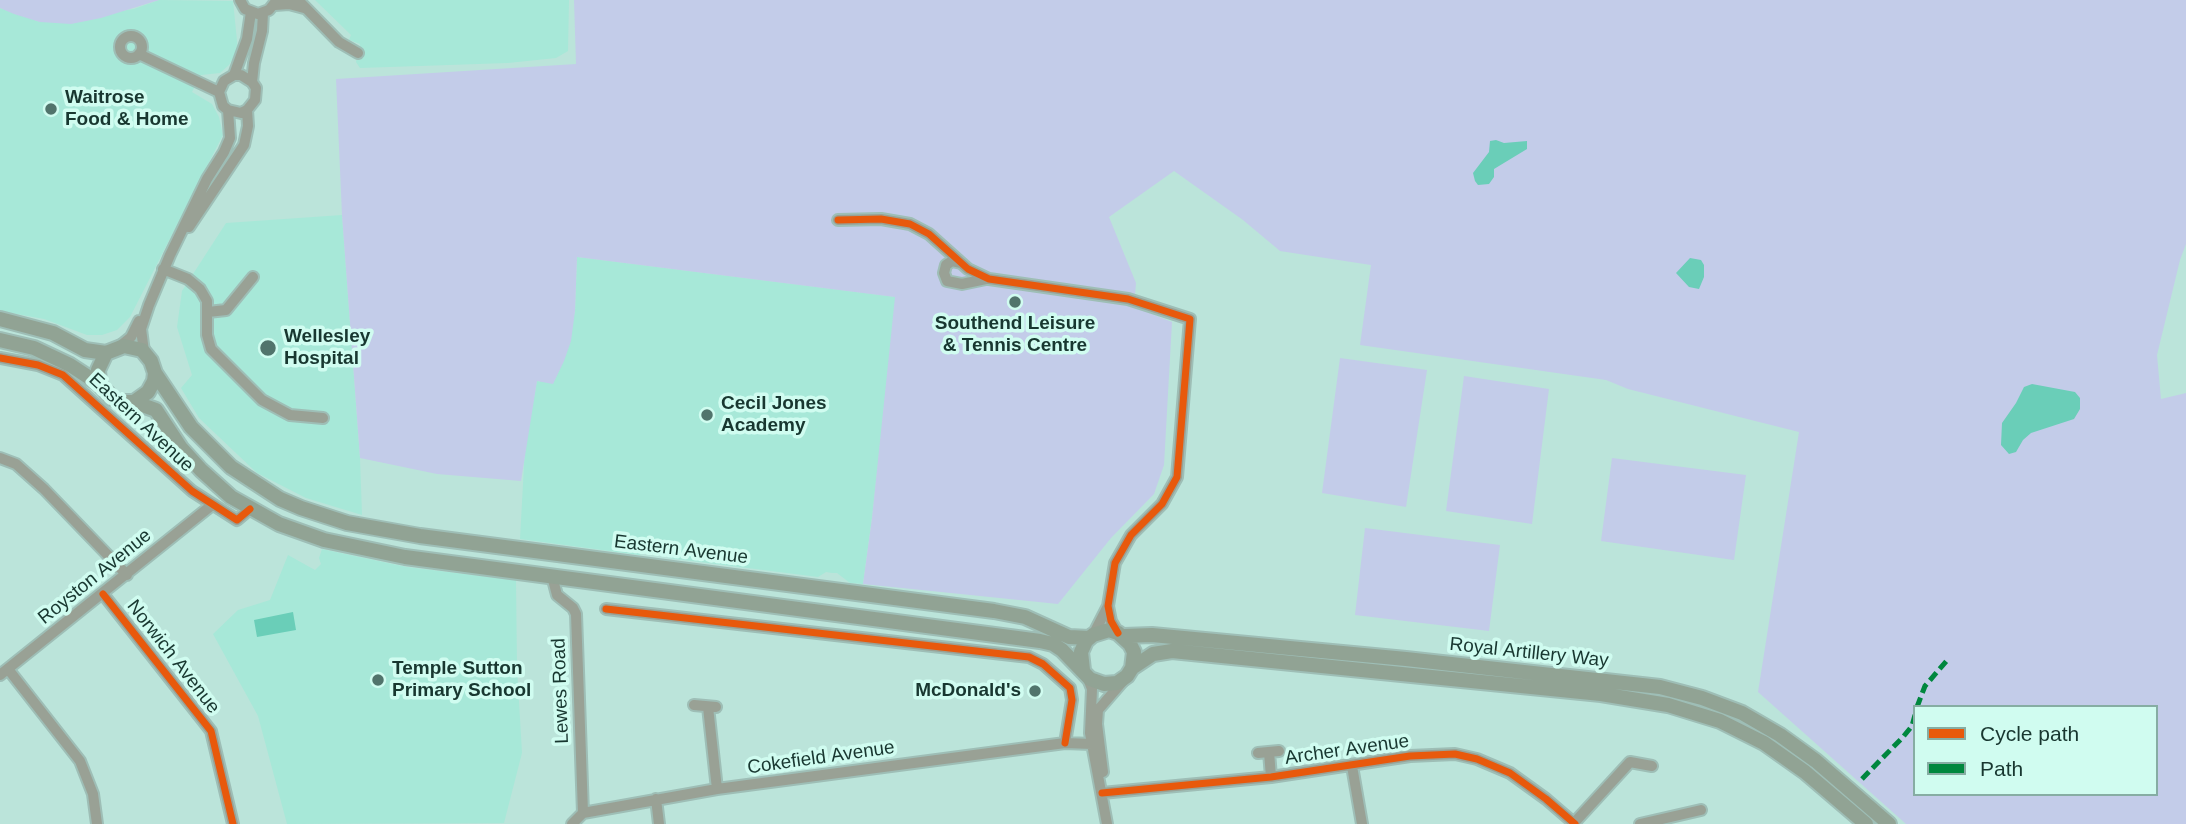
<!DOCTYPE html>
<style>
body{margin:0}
#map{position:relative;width:2186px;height:824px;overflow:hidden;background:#bbe4da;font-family:Arial,sans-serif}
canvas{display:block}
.legend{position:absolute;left:1913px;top:705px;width:245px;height:91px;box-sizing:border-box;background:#d0fcf0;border:2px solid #86ada3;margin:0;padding:9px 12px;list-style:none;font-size:21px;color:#183730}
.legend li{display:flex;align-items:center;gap:14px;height:35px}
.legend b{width:35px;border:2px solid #86ada3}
</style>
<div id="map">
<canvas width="2186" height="824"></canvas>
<ul class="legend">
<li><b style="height:9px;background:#e8590c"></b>Cycle path</li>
<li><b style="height:9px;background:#00873e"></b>Path</li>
</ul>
</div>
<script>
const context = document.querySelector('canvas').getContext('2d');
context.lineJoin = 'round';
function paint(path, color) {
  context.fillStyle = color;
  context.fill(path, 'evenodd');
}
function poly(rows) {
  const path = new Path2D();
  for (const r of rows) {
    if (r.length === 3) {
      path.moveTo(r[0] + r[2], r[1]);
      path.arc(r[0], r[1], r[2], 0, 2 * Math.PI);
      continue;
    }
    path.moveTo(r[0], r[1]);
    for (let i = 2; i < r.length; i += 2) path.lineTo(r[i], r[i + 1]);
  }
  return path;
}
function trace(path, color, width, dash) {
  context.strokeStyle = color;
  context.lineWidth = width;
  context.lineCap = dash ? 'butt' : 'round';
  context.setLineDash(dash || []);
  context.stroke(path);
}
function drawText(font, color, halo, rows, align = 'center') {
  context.font = font + ' Arial,sans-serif';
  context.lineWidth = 7;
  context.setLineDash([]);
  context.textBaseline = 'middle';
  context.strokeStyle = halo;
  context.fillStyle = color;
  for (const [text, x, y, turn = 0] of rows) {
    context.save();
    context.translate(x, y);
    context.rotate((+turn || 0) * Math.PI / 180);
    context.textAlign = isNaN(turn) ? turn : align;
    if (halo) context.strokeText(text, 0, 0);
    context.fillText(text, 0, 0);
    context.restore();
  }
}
paint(poly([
 [159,0,233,1,238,51,229,65,220,73,201,75,192,92,212,104,219,117,223,135,130,317,117,330,102,335,87,335,44,319,0,311,0,8,40,22,134,9],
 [315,0,569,0,568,51,556,58,508,63,360,68,356,62,360,44,349,40,351,35],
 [342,215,360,458,362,515,306,498,257,473,199,418,181,388,192,375,177,327,182,291,226,223],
 [577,257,896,297,872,518,863,584,850,583,837,573,832,573,826,572,818,577,669,558,661,551,651,549,639,555,520,539,525,447,537,381,553,383,575,312],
 [322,549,407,567,516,580,517,667,522,753,504,823,287,824,258,716,213,634,238,610,270,600,288,555,315,570,321,564,319,558]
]), '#a7e8d8');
paint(poly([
 [0,0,159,0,101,18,71,24,40,22,14,14,0,8],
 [574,0,2186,0,2186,244,2180,260,2157,355,2161,399,2186,393,2186,824,1906,824,1758,692,1799,432,1628,389,1606,380,1360,345,1371,265,1280,251,1243,220,1174,171,1109,217,1136,283,1134,307,1172,322,1164,465,1154,494,1111,538,1058,604,863,584,872,518,895,297,577,257,575,311,571,341,564,361,553,384,537,381,521,481,437,474,360,458,342,215,336,79,576,64],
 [1915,707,2156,707,2156,794,1915,794],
 [1340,358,1427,370,1406,507,1322,493],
 [1464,376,1549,389,1532,524,1446,511],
 [1612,458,1746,475,1734,560,1601,541],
 [1365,528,1500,545,1489,631,1355,615]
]), '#c3cce9');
paint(poly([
 [1496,140,1504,143,1527,141,1527,149,1494,169,1494,177,1489,184,1478,185,1475,181,1473,173,1489,152,1490,141],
 [1690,258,1701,260,1704,265,1704,277,1699,289,1689,287,1676,273],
 [2032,384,2075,392,2080,398,2080,409,2074,419,2031,433,2023,440,2016,452,2009,454,2001,445,2002,423,2016,403,2024,387],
 [293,612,296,630,257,637,254,620]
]), '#6aceb8');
const minor = poly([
 [240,0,245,9,258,14,269,10,277,0],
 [298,0,339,42,358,53],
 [275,5,289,4,304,8],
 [131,47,11],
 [139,54,219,92],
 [234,75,247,39,251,12],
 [252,82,241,75,234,75,224,81,219,92,223,106,228,110,241,113,247,110,255,100,256,88,252,82,254,63,262,31,263,13],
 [838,220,881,219,910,224,929,234,968,269,989,279,1128,299,1190,319,1177,477,1162,504,1131,535,1115,563,1108,606,1111,621,1118,633],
 [189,227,244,145,248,126,247,110],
 [961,263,952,261,946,265,944,273,947,281,962,284,986,279],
 [163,269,188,279,200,289,207,301,207,335,211,349,262,400,290,415,323,418],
 [208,312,226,310,253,277],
 [120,346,131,337,139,321],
 [144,352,141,329,149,305,170,255,207,179,224,152,230,138,228,110],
 [0,358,38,365,63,375,192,491,237,520,250,509],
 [0,458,16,464,44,489,127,575],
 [552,576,557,595,573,608,576,614,583,813],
 [103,594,211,731,233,824],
 [606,609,1029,657,1043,664,1070,688,1072,700,1065,743],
 [1093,635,1108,606],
 [8,669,80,761,93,794,97,824],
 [0,675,212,505],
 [1087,676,1092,689,1090,733,1107,824],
 [694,705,716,707],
 [708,707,717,789],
 [1269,752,1271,777],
 [1258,753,1279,751],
 [1352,766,1362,824],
 [1103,772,1097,724,1098,710,1124,680],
 [1102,793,1271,777,1410,756,1455,754,1477,759,1510,773,1546,799,1575,824],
 [656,799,659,824],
 [583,813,717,789,1065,743,1092,744],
 [1574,823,1630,762,1652,766],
 [572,824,583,813],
 [1640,824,1701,810]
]);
const major = poly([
 [0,319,53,333,85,350,106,353],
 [0,340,34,348,70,365,99,384,113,399,120,402,134,402,156,410,181,448,201,470,231,497,279,524,324,540,405,557,1040,641,1053,644,1062,650,1090,679,1104,684,1117,683,1127,676,1132,668,1134,652,1130,644,1118,633,1109,630,1093,635,1086,641,1081,652,1083,670],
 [99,384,98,370,106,353,124,346,142,350,151,361,155,373,191,427,231,467,280,499,301,508,347,523,420,536,994,611,1025,617,1069,637,1089,638],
 [134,402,148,392,154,381,155,373],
 [1124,636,1152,635,1406,659,1660,687,1702,698,1742,713,1780,735,1816,761,1889,824],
 [1132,668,1153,654,1172,651,1601,694,1668,705,1720,721,1764,743,1805,772,1866,824]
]);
trace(minor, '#9ebeb6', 14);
trace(major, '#9ebeb6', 18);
trace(minor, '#99a195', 10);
trace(major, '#91a394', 14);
trace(poly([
 [1917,707,1925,686,1949,658],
 [1862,779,1903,737,1912,726,1915,715]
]), '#00873e', 5, [10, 5]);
trace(poly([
 [838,220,881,219,910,224,929,234,968,269,989,279,1128,299,1190,319,1177,477,1162,504,1131,535,1115,563,1108,606,1111,621,1118,633],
 [0,358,38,365,63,375,192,491,237,520,250,509],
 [103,594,211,731,233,824],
 [606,609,1029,657,1043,664,1070,688,1072,700,1065,743],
 [1102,793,1271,777,1410,756,1455,754,1477,759,1510,773,1546,799,1575,824]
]), '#e8590c', 7);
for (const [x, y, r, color] of [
 [51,109,7,"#51746c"],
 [1015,302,7,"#51746c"],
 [268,348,9,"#51746c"],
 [707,415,7,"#51746c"],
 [378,680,7,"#51746c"],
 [1035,691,7,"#51746c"]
]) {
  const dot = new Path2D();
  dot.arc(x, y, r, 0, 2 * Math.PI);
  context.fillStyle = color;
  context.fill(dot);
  trace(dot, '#d0fcf0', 2.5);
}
drawText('bold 19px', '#183730', '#d0fcf0', [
 ["Waitrose",65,98],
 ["Food & Home",65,120],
 ["Southend Leisure",1015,324,"center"],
 ["& Tennis Centre",1015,346,"center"],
 ["Wellesley",284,337],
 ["Hospital",284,359],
 ["Cecil Jones",721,404],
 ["Academy",721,426],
 ["Temple Sutton",392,669],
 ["Primary School",392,691],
 ["McDonald's",1021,691,"right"]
], 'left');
drawText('19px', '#183730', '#d0fcf0', [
 ["Eastern Avenue",141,423,43],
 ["Eastern Avenue",681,550,7],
 ["Royston Avenue",95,577,-39],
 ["Royal Artillery Way",1529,653,6],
 ["Norwich Avenue",173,657,52],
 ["Lewes Road",561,691,-92],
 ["Archer Avenue",1347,750,-8],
 ["Cokefield Avenue",821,758,-8]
]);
</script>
